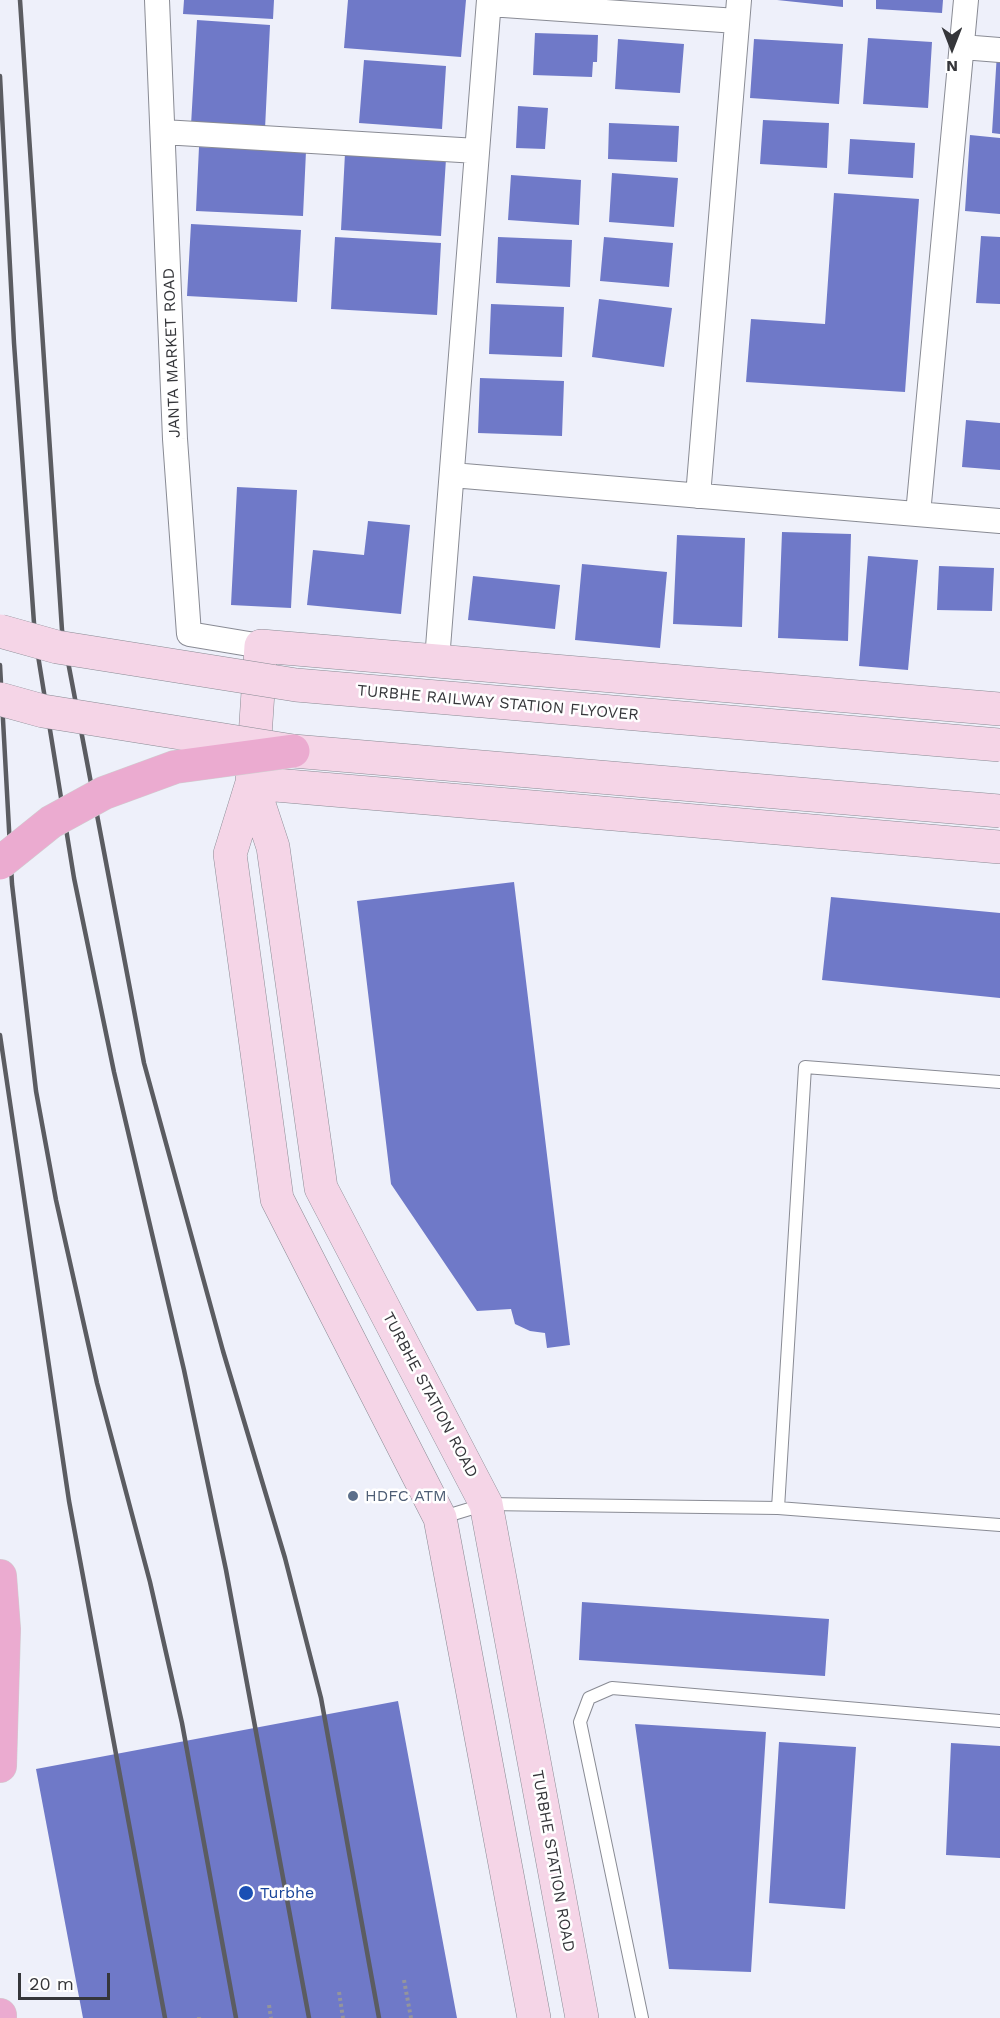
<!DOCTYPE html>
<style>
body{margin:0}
#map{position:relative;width:1000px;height:2018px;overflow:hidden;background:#eef0fa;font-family:"Work Sans",sans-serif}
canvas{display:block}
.north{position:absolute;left:922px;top:18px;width:60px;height:60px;-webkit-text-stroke:4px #fff;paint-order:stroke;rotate:180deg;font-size:16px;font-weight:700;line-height:24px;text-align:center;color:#35363a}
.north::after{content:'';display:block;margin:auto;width:21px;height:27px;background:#35363a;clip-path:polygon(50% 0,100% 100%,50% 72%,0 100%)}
.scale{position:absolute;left:18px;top:1973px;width:92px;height:27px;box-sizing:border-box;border:3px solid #35363a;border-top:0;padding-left:8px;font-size:18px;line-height:21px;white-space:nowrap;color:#35363a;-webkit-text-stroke:4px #fff;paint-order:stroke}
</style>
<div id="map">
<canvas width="1000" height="2018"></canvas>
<div class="north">N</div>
<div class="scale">20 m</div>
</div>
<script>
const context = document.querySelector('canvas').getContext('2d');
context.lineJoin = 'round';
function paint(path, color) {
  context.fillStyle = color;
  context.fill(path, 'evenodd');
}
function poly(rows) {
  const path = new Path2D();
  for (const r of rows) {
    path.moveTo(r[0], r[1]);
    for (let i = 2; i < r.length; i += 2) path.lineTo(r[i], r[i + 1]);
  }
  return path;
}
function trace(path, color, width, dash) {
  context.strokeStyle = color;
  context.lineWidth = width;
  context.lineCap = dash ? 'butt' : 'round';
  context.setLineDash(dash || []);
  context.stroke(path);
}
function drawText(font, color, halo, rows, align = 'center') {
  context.font = font + ' "Work Sans",sans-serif';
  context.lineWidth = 5;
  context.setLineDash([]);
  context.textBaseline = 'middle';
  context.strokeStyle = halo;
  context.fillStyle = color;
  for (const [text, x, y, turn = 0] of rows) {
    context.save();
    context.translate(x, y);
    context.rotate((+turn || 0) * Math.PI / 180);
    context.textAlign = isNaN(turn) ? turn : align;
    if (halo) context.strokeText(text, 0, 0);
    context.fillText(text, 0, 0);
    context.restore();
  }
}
paint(poly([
 [184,0,274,0,273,19,183,14],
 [348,0,466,0,461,57,344,48],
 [777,0,843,0,843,7],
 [876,0,943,0,942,13,876,9],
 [197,20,270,25,265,129,191,125],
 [535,33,598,35,597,62,593,62,592,77,533,75],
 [868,38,932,42,928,108,863,104],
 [618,39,684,44,680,93,615,89],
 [754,39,843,44,839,104,750,98],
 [997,53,1000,53,1000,134,992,133],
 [364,60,446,66,442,129,359,123],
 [518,106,548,108,545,149,516,148],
 [763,120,829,123,827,168,760,164],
 [609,123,679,126,677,162,608,159],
 [970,135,1000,138,1000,214,965,211],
 [850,139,915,143,913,178,848,174],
 [199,147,306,151,303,216,196,211],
 [345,153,446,159,441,236,341,230],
 [612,173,678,178,674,227,609,222],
 [511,175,581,180,579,225,508,220],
 [834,193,919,199,905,392,746,382,751,319,825,324],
 [191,224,301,230,297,302,187,296],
 [981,236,1000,237,1000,304,976,303],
 [335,237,441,243,437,315,331,309],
 [498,237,572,240,570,287,496,283],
 [604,237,673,243,669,287,600,281],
 [599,299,672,308,664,367,592,357],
 [491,304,564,307,562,357,489,354],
 [480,378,564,381,562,436,478,433],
 [966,420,1000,423,1000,470,962,467],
 [237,487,297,490,291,608,231,605],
 [368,521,410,525,401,614,307,605,313,550,364,555],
 [782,532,851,534,848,641,778,638],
 [677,535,745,538,742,627,673,624],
 [868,556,918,560,908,670,859,666],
 [582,564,667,572,660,648,575,640],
 [939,566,994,568,992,611,937,610],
 [473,576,560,585,555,629,468,620],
 [514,882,570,1345,547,1348,545,1333,530,1331,515,1324,511,1309,477,1311,391,1184,357,901],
 [831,897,1000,913,1000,998,822,980],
 [582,1602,829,1619,825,1676,579,1660],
 [398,1701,457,2018,83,2018,36,1769],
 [635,1724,766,1732,751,1972,669,1969],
 [779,1742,856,1747,845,1909,769,1903],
 [951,1743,1000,1746,1000,1858,946,1855]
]), '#6f79c8');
const lane = poly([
 [778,1508,805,1067,1000,1082],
 [440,1518,486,1504,778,1508,1000,1525],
 [642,2018,580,1722,589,1698,612,1688,1000,1721]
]);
const street = poly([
 [157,0,175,439,189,634,261,646],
 [489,4,737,21],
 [962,47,1000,50],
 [163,132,477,151],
 [452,475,1000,521],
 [698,496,739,0],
 [918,514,966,0],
 [437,660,489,0]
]);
const secondary = poly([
 [252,783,273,847,321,1188,486,1504,582,2018],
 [252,783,1000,847],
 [534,2018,440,1518,277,1199,230,854,252,783,261,646,1000,709]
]);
const primary = poly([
 [0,1576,4,1629,0,1766],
 [0,2015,0,2018]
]);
trace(lane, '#898b94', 14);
trace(street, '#898b94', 26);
trace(secondary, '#898b94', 34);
trace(primary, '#cfcfd0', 34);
trace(poly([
 [404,1980,411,2018],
 [339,1992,343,2018],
 [269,2005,271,2018],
 [199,2017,199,2018]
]), '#94959c', 4, [3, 3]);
trace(lane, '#fff', 12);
trace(street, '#fff', 24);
trace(secondary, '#f5d5e7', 33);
trace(primary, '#ebabd0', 33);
trace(poly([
 [20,0,62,630,144,1063,223,1351,285,1558,321,1698,379,2018],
 [0,76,14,343,35,637,74,878,114,1072,184,1370,226,1570,309,2018],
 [0,665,12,884,36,1091,56,1200,97,1383,150,1582,182,1723,236,2018],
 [0,1035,69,1501,165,2018]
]), '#5b5c61', 4.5);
const secondaryBridge = poly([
 [0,631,57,647,296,685,1000,745],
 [0,699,43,711,293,751,1000,811]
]);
const primaryBridge = poly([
 [0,863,51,822,104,793,175,767,293,751]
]);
trace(secondaryBridge, '#898b94', 34, []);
trace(primaryBridge, '#cfcfd0', 34, []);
trace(secondaryBridge, '#f5d5e7', 33);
trace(primaryBridge, '#ebabd0', 33);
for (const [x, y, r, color] of [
 [353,1496,6,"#5c6f8a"],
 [246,1893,8,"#1a4fb4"]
]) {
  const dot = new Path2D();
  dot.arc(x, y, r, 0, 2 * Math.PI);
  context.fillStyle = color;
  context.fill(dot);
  trace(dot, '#fff', 2);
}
drawText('16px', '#35363a', '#fff', [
 ["JANTA MARKET ROAD",172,353,-92],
 ["TURBHE RAILWAY STATION FLYOVER",498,703,5],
 ["TURBHE STATION ROAD",430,1395,62],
 ["TURBHE STATION ROAD",553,1861,80]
]);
drawText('16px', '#4e5e75', '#fff', [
 ["HDFC ATM",365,1496]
], 'left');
drawText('16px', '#164399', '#fff', [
 ["Turbhe",260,1893]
], 'left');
</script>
